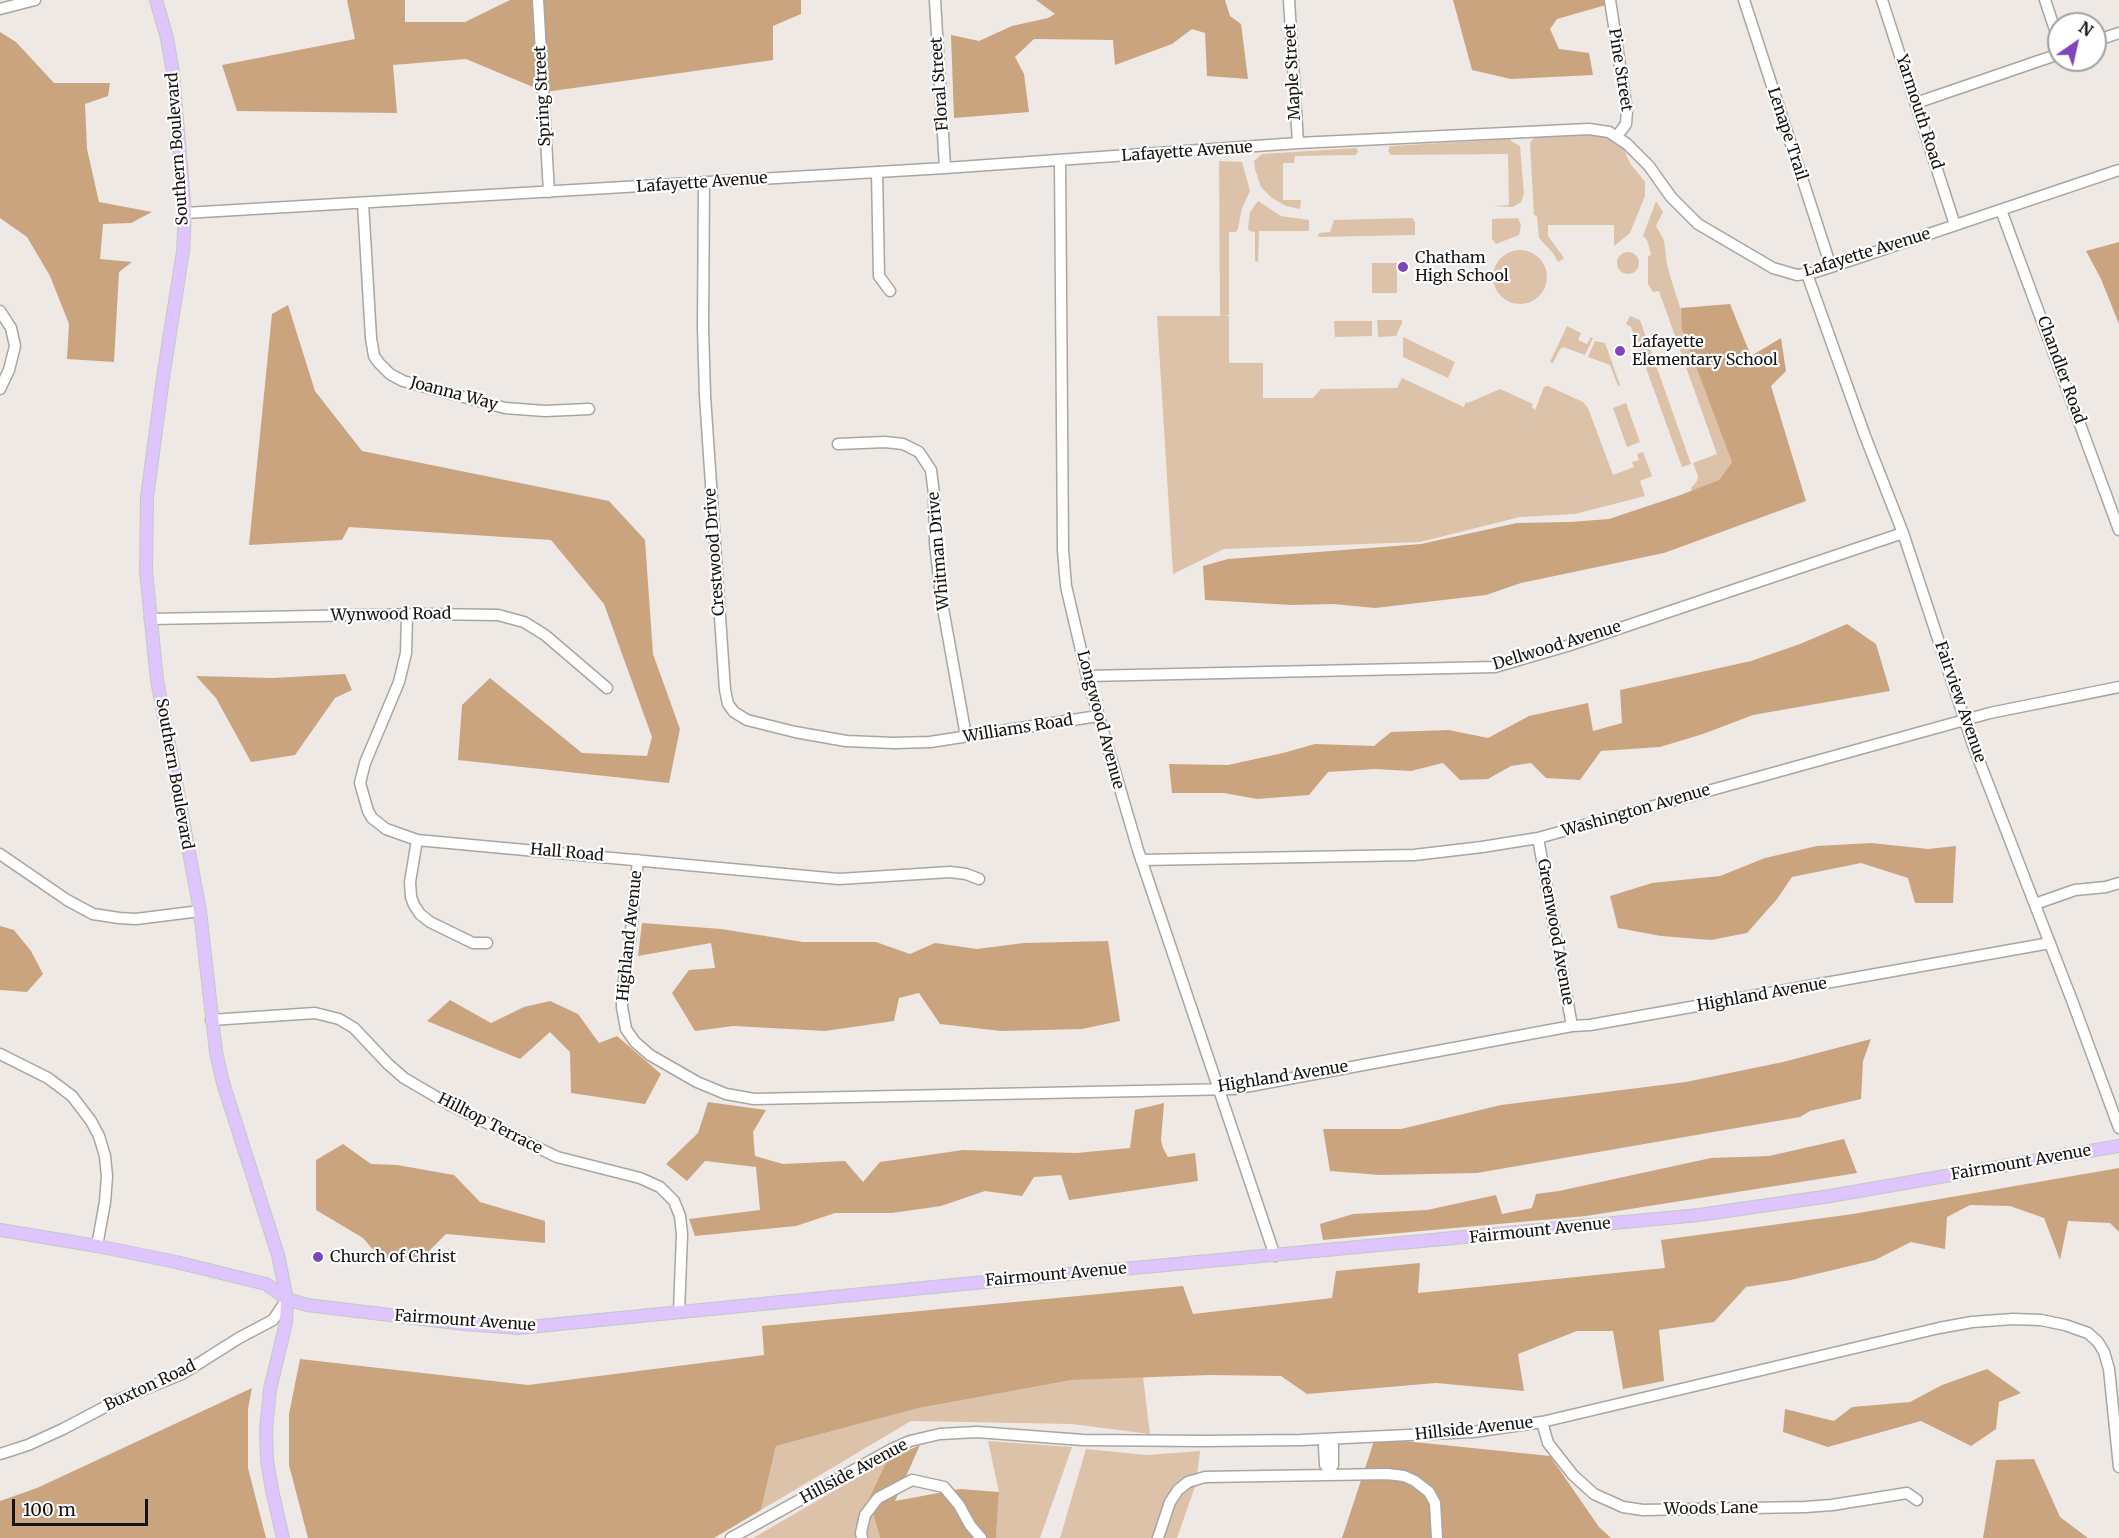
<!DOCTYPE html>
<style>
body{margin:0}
#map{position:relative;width:2119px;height:1538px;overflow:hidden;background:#eee9e5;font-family:Merriweather,serif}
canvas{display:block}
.north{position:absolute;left:2047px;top:12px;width:60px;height:60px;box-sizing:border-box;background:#fff;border:2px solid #a1a1a0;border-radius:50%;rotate:34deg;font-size:16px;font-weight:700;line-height:24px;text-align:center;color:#151412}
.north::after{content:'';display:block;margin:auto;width:21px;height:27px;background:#8045bb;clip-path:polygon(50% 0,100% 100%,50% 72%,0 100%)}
.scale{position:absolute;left:12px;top:1499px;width:136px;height:27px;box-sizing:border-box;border:3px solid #151412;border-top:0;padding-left:8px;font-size:18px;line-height:21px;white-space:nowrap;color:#151412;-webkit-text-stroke:4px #fff;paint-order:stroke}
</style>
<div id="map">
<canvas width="2119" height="1538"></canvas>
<div class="north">N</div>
<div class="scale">100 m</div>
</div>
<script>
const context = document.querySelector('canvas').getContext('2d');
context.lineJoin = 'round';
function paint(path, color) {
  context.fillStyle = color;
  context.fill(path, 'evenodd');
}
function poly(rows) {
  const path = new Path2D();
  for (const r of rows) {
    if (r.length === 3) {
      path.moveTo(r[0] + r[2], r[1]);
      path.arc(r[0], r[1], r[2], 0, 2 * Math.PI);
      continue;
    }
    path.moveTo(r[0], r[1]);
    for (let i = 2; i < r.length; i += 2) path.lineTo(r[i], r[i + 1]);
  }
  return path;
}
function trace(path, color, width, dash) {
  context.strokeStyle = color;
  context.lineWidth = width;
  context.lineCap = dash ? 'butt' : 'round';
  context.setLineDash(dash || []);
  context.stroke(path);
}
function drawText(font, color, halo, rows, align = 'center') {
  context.font = font + ' Merriweather,serif';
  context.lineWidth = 4.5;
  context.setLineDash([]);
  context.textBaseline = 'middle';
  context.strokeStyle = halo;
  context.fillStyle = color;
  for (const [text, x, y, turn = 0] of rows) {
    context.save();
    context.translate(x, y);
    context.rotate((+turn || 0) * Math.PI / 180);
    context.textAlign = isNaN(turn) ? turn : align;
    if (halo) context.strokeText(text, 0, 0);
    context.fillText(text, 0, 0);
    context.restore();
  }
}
paint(poly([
 [1590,133,1604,136,1623,147,1630,163,1645,182,1645,196,1630,233,1614,246,1614,225,1548,225,1548,236,1564,258,1558,262,1553,253,1539,238,1537,216,1534,215,1530,143,1534,138],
 [1510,139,1511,141,1520,146,1524,194,1521,202,1513,207,1493,206,1509,205,1508,154,1391,155,1388,151,1390,146],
 [1356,148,1358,151,1356,155,1295,156,1294,163,1283,163,1283,200,1301,200,1300,209,1286,206,1272,198,1261,187,1255,169,1254,161,1262,154],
 [1219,161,1242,162,1250,191,1242,208,1238,229,1236,232,1229,232,1229,315,1224,315,1229,316,1229,363,1263,363,1263,398,1313,398,1321,389,1397,388,1402,378,1464,407,1466,402,1468,403,1500,389,1533,404,1532,408,1535,409,1531,421,1544,387,1548,386,1583,402,1588,408,1613,475,1634,467,1632,462,1639,460,1637,454,1643,452,1652,476,1640,481,1645,496,1575,514,1520,517,1420,542,1224,549,1173,574,1157,316,1220,316],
 [1258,201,1281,216,1309,220,1309,231,1259,231,1258,262,1255,261,1255,232,1249,231,1248,228,1250,212],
 [1656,201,1663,212,1656,226,1664,240,1667,265,1675,292,1732,462,1719,480,1692,491,1691,488,1697,481,1698,476,1693,463,1717,454,1659,291,1653,292,1648,284,1648,257,1651,254,1647,240,1643,236],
 [1412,218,1415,222,1415,235,1318,237,1319,233,1330,232,1334,220],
 [1518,218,1521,225,1519,235,1496,244,1492,239,1492,219],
 [1520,277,27],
 [1628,263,11],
 [1372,263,1397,263,1397,293,1372,293],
 [1630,316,1640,320,1691,464,1682,467,1631,327,1626,324],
 [1377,320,1402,320,1402,323,1396,336,1378,337],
 [1334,321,1372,321,1372,336,1335,337],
 [1567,326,1581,333,1578,340,1587,344,1591,337,1593,338,1585,355,1563,347,1560,349,1553,363,1550,362],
 [1403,337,1455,362,1448,378,1403,357],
 [1595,341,1605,343,1620,385,1618,386,1610,365,1588,357],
 [1626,403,1640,442,1627,447,1613,408],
 [1143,1377,1150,1434,1072,1424,911,1421,761,1510,776,1446,919,1408,1072,1380],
 [988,1441,1072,1447,1040,1538,996,1538,999,1492],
 [1086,1449,1147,1455,1200,1451,1196,1484,1177,1538,1060,1538],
 [887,1460,869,1499,880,1538,753,1538]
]), '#ddc2aa');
paint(poly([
 [347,0,405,0,405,22,465,22,510,0,801,0,801,14,773,26,773,60,545,92,466,59,393,65,397,113,237,111,222,65,355,39],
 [1036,0,1225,0,1230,16,1241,24,1248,79,1207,76,1205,33,1192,29,1172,44,1115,65,1113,40,1034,39,1015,57,1024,74,1029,112,954,118,951,35,979,41,1012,26,1048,18,1055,14],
 [1453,0,1605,0,1606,5,1557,19,1550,29,1559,49,1589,53,1593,75,1511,79,1472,70],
 [0,32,16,42,54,83,110,83,108,96,85,104,87,149,99,202,152,212,131,223,103,224,100,259,132,262,119,272,114,362,67,359,69,324,50,276,27,237,0,218],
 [2119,242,2119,324,2101,279,2086,251],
 [1730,304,1751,356,1781,338,1786,371,1771,386,1806,501,1664,553,1521,583,1486,595,1375,608,1333,604,1292,605,1205,600,1203,566,1228,559,1421,544,1517,523,1570,522,1609,519,1678,496,1719,480,1732,462,1682,329,1681,308],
 [288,305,315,391,362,451,609,501,645,540,653,654,680,729,669,783,458,760,462,705,490,678,582,753,647,756,652,737,604,604,551,540,349,527,342,540,249,545,272,314],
 [1847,624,1876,644,1890,691,1753,715,1703,734,1660,747,1601,751,1580,780,1546,778,1531,763,1511,766,1488,779,1460,780,1443,763,1411,771,1375,769,1328,772,1309,795,1257,799,1224,793,1172,793,1169,764,1228,765,1283,753,1315,744,1374,746,1391,732,1449,730,1488,738,1529,716,1588,703,1593,731,1622,723,1620,690,1751,661,1800,644],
 [345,674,352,690,335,698,295,755,251,762,216,698,196,676,273,678],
 [1871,843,1928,849,1956,846,1953,903,1915,903,1908,878,1861,863,1792,877,1777,899,1747,933,1711,940,1661,936,1618,928,1610,896,1652,883,1720,876,1765,858,1817,846],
 [642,923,721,929,803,942,876,942,910,954,935,943,977,949,1024,943,1108,941,1120,1021,1082,1029,1001,1031,940,1024,919,993,899,998,894,1021,825,1031,733,1026,695,1031,672,993,689,970,715,968,711,943,638,956],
 [0,926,14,930,31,951,43,974,27,992,0,990],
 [450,1000,491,1023,524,1007,550,1001,578,1014,599,1043,617,1036,661,1074,645,1104,571,1093,570,1052,550,1032,520,1059,427,1021],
 [1871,1039,1863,1061,1861,1099,1810,1111,1800,1117,1477,1173,1380,1175,1330,1171,1323,1129,1401,1129,1501,1105,1686,1082,1783,1062],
 [708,1102,766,1110,753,1132,755,1156,783,1164,845,1161,863,1182,880,1162,963,1150,1076,1153,1130,1148,1135,1110,1164,1103,1161,1140,1163,1148,1168,1157,1195,1153,1198,1181,1069,1200,1061,1175,1034,1177,1022,1196,985,1191,941,1206,892,1213,835,1213,796,1226,695,1236,689,1219,760,1210,756,1167,705,1161,687,1181,666,1164,698,1133],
 [1844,1139,1857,1173,1586,1216,1323,1240,1320,1224,1353,1214,1427,1210,1496,1195,1502,1214,1532,1208,1536,1194,1559,1191,1711,1158,1769,1156],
 [343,1144,371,1164,397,1165,454,1175,480,1202,545,1221,545,1243,446,1234,423,1257,380,1258,363,1238,316,1210,316,1160],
 [2119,1168,2119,1232,2110,1223,2068,1221,2060,1260,2044,1218,2010,1206,1970,1205,1947,1217,1945,1249,1911,1242,1875,1260,1791,1280,1746,1287,1714,1322,1659,1330,1664,1381,1623,1389,1613,1331,1577,1331,1518,1354,1524,1391,1436,1383,1307,1394,1281,1376,1209,1375,1072,1380,919,1408,776,1446,761,1510,714,1538,308,1538,289,1465,289,1414,300,1359,528,1385,764,1355,762,1326,1183,1286,1193,1314,1332,1298,1336,1271,1420,1263,1418,1293,1665,1268,1661,1240,1853,1214],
 [1987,1369,2021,1393,1999,1402,1996,1429,1971,1446,1921,1421,1828,1447,1783,1432,1785,1409,1834,1421,1852,1407,1910,1402,1942,1385],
 [252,1388,248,1409,248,1468,266,1538,0,1538,0,1501,37,1488],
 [1375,1438,1550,1456,1599,1527,1611,1538,1342,1538],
 [920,1445,895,1501,960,1489,999,1492,996,1538,880,1538,869,1499,887,1460],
 [2034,1459,2060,1517,2088,1538,1983,1538,1996,1460]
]), '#caa47f');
const minor = poly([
 [538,0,549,192],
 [935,0,945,168],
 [1289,0,1298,143],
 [1610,0,1627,111,1626,124,1617,136],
 [1744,0,1831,267],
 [1882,0,1955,225],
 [2045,0,2059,42],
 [0,9,35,0],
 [2095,41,2119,33],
 [1916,103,2059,54],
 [1060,161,1063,550,1066,586,1087,676,1138,850,1275,1256],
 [877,172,879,276,890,291],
 [704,182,703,327,705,396,725,690,728,704,734,712,747,720,795,732,846,741,894,743,930,742,1098,716],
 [363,203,371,338,374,356,379,363,390,374,403,381,505,408,545,411,589,409],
 [2001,210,2119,530],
 [185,213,945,168,1298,143,1589,129,1609,132,1627,144,1649,166,1671,197,1698,224,1773,268,1797,275,1812,273,1831,267,2119,170],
 [1807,274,1865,436,1903,533,1973,745,2073,1003,2119,1128],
 [0,311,11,328,15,346,9,370,0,389],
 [838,444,885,442,903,444,919,452,931,470,934,494,935,543,941,597,966,736],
 [407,615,406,653,399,682,365,763,360,783,368,811,372,818,386,829,417,840,839,879,950,872,966,874,979,879],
 [150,619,424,614,498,615,524,622,545,635,607,688],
 [1087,676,1495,667,1567,646,1903,533],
 [1538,838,1572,1026],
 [417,840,410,882,411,897,414,905,420,914,430,922,473,943,487,943],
 [0,854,67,900,93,914,119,918,136,919,200,911],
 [638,860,630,941,622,995,622,1007,626,1029,635,1042,650,1055,697,1082,726,1094,754,1099,1234,1089,1572,1026,1590,1025,2050,943],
 [1141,860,1414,855,1482,847,1538,838,1990,713,2119,687],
 [2035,904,2075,890,2106,887,2119,883],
 [211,1020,315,1013,339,1019,354,1028,388,1064,404,1078,450,1105,557,1157,640,1178,660,1187,674,1201,680,1216,682,1234,679,1312],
 [0,1054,48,1078,72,1096,91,1121,99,1136,105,1156,107,1176,105,1202,97,1246],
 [1542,1422,1548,1443,1573,1475,1594,1494,1623,1507,1643,1510,1805,1507,1832,1505,1907,1493,1917,1500],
 [1328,1439,1328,1442,1324,1446,1325,1465,1330,1469],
 [1328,1442,1333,1445,1333,1465,1330,1469,1330,1475],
 [0,1454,28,1445,63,1429,120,1399,182,1374,239,1338,273,1320,287,1299],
 [731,1538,892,1449,910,1441,940,1434,977,1432,1083,1440,1203,1441,1301,1440,1473,1432,1542,1422,1939,1328,1972,1322,2013,1319,2041,1320,2065,1325,2088,1333,2098,1342,2104,1352,2109,1369,2119,1467],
 [862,1538,861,1533,865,1515,878,1498,912,1480,944,1487,959,1505,970,1525,981,1538],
 [1158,1538,1170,1502,1178,1490,1188,1482,1205,1477,1387,1474,1404,1476,1415,1481,1429,1492,1435,1503,1437,1538]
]);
const major = poly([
 [156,0,167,38,173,73,185,213,183,251,164,371,147,497,146,571,157,680,200,911,216,1052,223,1083,278,1255,287,1299,286,1323,270,1389,266,1430,267,1460,272,1490,283,1538],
 [0,1230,97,1246,176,1262,266,1284,287,1299,307,1305,464,1324,519,1328,974,1283,1699,1215,1830,1196,2119,1146]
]);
trace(minor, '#a9a5a1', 13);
trace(major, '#c7c7c6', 14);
trace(minor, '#fff', 10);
trace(major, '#dec5fd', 12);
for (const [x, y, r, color] of [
 [1403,267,6,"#8045bb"],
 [1620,351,6,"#8045bb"],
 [318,1257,6,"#8045bb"]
]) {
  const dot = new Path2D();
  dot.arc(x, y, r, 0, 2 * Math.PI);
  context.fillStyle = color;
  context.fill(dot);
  trace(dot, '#fff', 2);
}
drawText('16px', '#151412', '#fff', [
 ["Pine Street",1620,70,81],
 ["Maple Street",1293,72,-93],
 ["Floral Street",940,84,-94],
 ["Spring Street",543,96,-93],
 ["Yarmouth Road",1919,112,72],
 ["Lenape Trail",1787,134,72],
 ["Southern Boulevard",178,149,-94],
 ["Lafayette Avenue",1187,152,-4],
 ["Lafayette Avenue",702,183,-4],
 ["Lafayette Avenue",1867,253,-17],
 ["Chandler Road",2061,370,70],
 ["Joanna Way",454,394,15],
 ["Whitman Drive",939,551,-95],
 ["Crestwood Drive",715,552,-94],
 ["Wynwood Road",391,615,-1],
 ["Dellwood Avenue",1557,646,-17],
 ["Fairview Avenue",1960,702,71],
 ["Longwood Avenue",1100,720,75],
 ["Williams Road",1018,729,-9],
 ["Southern Boulevard",174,774,80],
 ["Washington Avenue",1636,811,-16],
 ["Hall Road",567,853,5],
 ["Greenwood Avenue",1555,932,80],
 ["Highland Avenue",630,936,-84],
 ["Highland Avenue",1762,995,-10],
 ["Highland Avenue",1283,1077,-9],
 ["Hilltop Terrace",490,1124,27],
 ["Fairmount Avenue",2021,1163,-10],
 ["Fairmount Avenue",1540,1231,-6],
 ["Fairmount Avenue",1056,1275,-5],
 ["Fairmount Avenue",465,1321,4],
 ["Buxton Road",150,1386,-25],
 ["Hillside Avenue",1474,1429,-6],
 ["Hillside Avenue",854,1472,-28],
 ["Woods Lane",1711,1509,-1]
]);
drawText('16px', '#151412', '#fff', [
 ["Chatham",1415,258],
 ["High School",1415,276],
 ["Lafayette",1632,342],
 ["Elementary School",1632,360],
 ["Church of Christ",330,1257]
], 'left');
</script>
